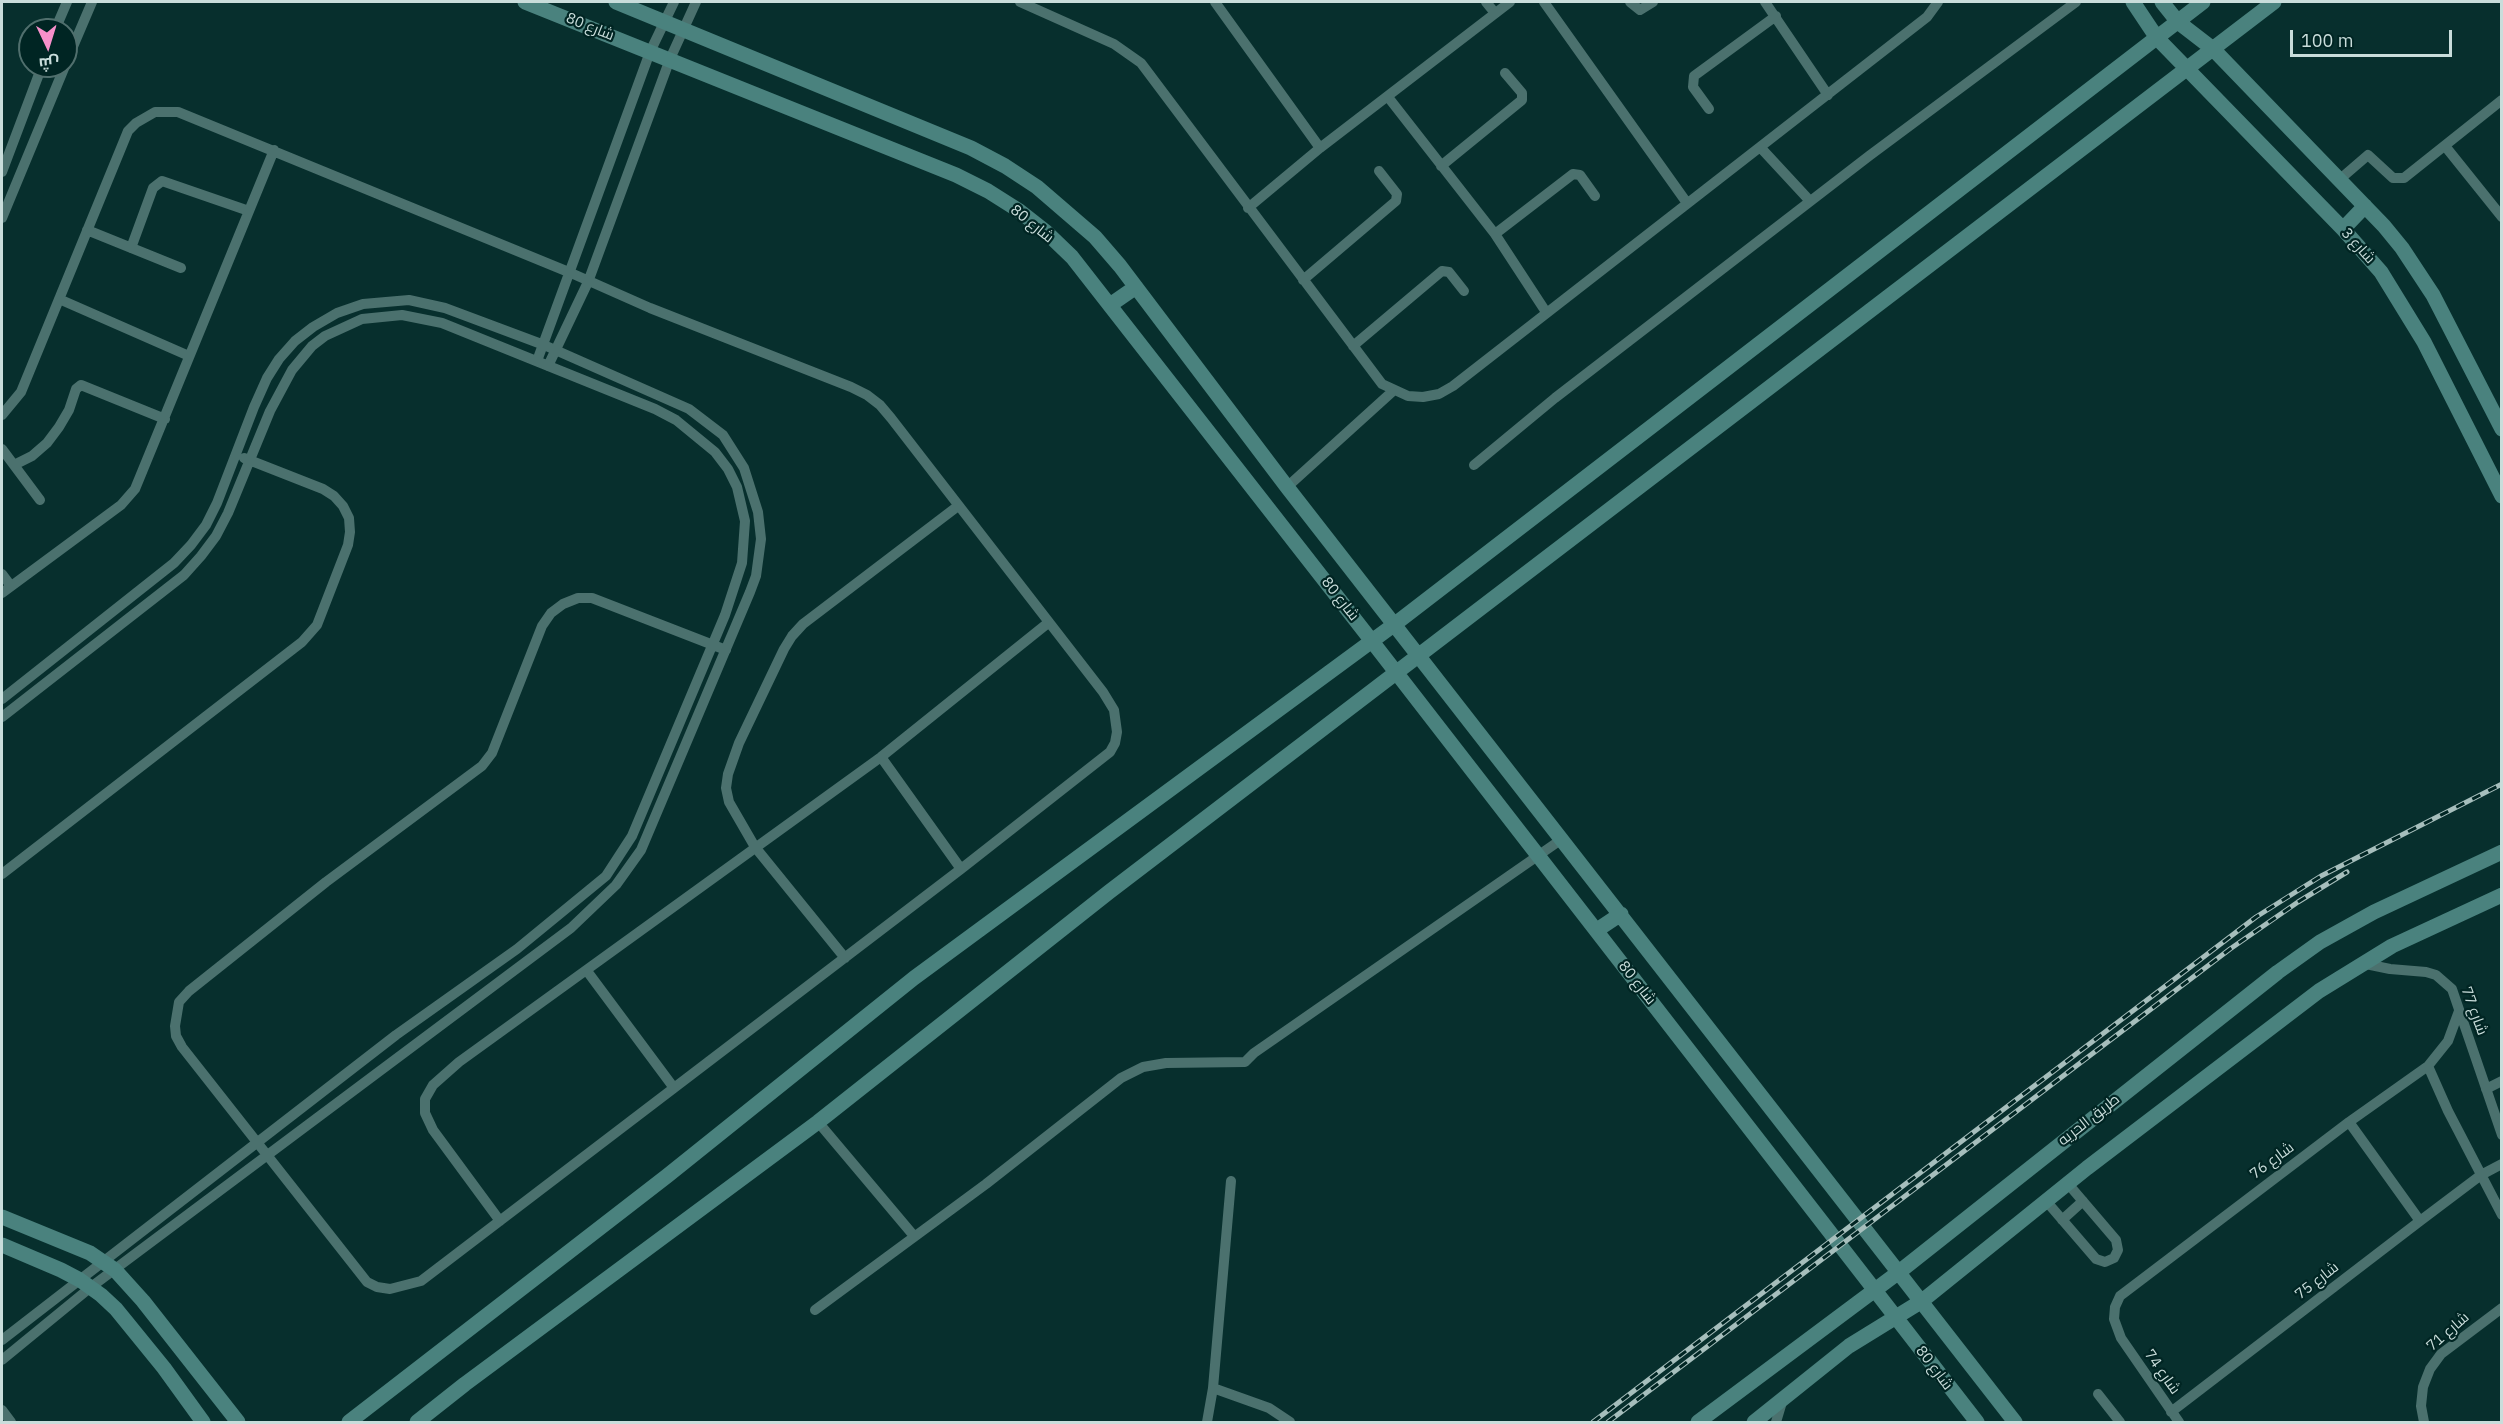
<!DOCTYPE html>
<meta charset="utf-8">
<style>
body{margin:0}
#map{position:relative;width:2503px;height:1424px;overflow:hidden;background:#072f2d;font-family:"IBM Plex Sans",Cairo,sans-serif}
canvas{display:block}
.frame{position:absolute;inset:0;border:3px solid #c9dddb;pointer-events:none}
.north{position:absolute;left:18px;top:18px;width:60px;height:60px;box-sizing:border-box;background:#002523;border:2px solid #506f6d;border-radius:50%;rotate:176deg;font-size:16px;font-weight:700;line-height:24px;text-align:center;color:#c9dddb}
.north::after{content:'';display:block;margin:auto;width:21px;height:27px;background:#f890cb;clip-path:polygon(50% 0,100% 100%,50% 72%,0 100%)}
.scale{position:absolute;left:2290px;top:30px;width:162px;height:27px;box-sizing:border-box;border:3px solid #c9dddb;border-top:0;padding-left:8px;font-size:18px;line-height:21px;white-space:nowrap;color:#c9dddb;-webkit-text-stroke:4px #002523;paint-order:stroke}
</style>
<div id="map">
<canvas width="2503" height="1424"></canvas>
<div class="frame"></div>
<div class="north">ش</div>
<div class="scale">100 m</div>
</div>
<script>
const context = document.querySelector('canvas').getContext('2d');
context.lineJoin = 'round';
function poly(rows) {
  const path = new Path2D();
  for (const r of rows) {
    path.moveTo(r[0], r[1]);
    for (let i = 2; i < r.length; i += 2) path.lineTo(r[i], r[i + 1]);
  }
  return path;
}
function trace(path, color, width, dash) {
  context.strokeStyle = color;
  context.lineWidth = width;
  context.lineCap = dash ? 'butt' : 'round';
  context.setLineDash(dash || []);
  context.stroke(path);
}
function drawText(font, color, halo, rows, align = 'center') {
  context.font = font + ' "IBM Plex Sans",Cairo,sans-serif';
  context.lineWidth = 4.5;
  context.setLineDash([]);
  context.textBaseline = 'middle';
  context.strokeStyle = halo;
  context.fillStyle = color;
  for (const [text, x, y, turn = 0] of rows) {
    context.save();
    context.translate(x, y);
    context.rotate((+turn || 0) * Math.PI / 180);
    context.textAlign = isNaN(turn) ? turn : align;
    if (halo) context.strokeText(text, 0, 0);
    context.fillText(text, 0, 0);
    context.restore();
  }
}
trace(poly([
 [1020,2,1114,44,1141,63,1382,384,1408,396,1423,397,1439,394,1453,386,1927,17,1938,2],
 [1215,2,1320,148],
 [1486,2,1495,13],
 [1544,2,1687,203],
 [1630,2,1640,10,1653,2],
 [1765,2,1828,95],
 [55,30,67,2],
 [66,63,92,2],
 [1388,97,1495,234,1546,312],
 [1709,109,1693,87,1694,76,1776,16],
 [2445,146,2502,217],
 [1760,147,1810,201],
 [1441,166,1522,100,1522,93,1505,73],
 [2,172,42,66],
 [2339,180,2368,155,2393,178,2404,178,2502,100],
 [1248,208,1320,148,1510,2],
 [2,218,65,66],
 [87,230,181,268],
 [1495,234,1573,174,1580,175,1595,196],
 [131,248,153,188,162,181,249,211],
 [1303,280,1396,201,1397,194,1379,171],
 [59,299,189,356],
 [1353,346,1442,271,1449,272,1464,291],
 [537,361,650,52,674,2],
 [548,366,588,282,670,59,696,2],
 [2,415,21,392,128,131,136,123,155,112,178,112,571,273,650,308,851,387,867,395,880,405,891,418,1103,692,1114,710,1117,732,1115,743,1110,752,961,869,421,1281,390,1289,377,1287,367,1282,182,1047,176,1036,175,1026,179,1002,189,991,326,882,482,766,492,753,542,626,551,613,563,604,578,598,592,598,726,650],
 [2,449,40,500],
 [14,465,32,456,47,443,59,427,69,410,76,389,81,385,165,419],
 [1474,465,1555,398,1869,156,2076,2],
 [1287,487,1393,391],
 [2,574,11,586],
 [2,593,121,505,135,489,274,150],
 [2,699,174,563,191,545,206,525,217,503,254,407,267,378,279,359,295,341,313,327,337,313,363,304,409,300,445,308,544,345,689,409,723,435,744,468,758,512,761,539,756,576,750,592,641,850,616,885,571,928,91,1287,2,1360],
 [2,717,184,575,201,556,216,536,228,513,270,411,292,370,312,346,325,336,362,319,402,315,442,323,655,409,676,420,715,452,728,469,737,487,745,521,742,563,725,615,632,836,606,876,517,949,396,1035,2,1340],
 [881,757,961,869],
 [2,874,302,642,317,625,348,545,350,532,349,518,343,506,334,496,323,489,244,458],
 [845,958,755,847,729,802,726,788,728,774,739,743,784,649,792,636,803,624,958,506],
 [2361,963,2390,969,2426,972,2436,975,2452,989,2502,1135],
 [587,971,674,1088],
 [2428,1066,2448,1111,2502,1215],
 [2486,1089,2502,1081],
 [818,1122,914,1236],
 [2349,1122,2420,1221],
 [2047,1202,2096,1259,2105,1262,2114,1258,2118,1250,2116,1240,2069,1185],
 [2062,1220,2083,1201],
 [500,1221,433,1130,425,1113,425,1099,433,1085,459,1062,881,757,1048,623],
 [815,1310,986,1184,1121,1078,1143,1067,1166,1063,1245,1062,1254,1053,1562,839],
 [1213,1388,1269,1408,1290,1422],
 [2098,1394,2120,1422],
 [2,1410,11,1422],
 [2171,1412,2420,1221,2481,1175,2502,1164],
 [1207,1422,1213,1388,1231,1181],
 [1776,1422,1782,1402],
 [2179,1422,2121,1338,2114,1319,2115,1307,2120,1296,2349,1122,2428,1066,2448,1041,2459,1011],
 [2424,1422,2421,1406,2423,1387,2430,1369,2441,1354,2502,1308]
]), '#4b716e', 10);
trace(poly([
 [525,2,956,175,988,191,1018,210,1046,232,1072,257,1371,640,1977,1422],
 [616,2,971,148,1005,166,1037,187,1095,237,1120,266,1287,487,2015,1422],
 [2133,2,2157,38,2343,229,2381,272,2424,342,2502,496],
 [2162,2,2178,22,2213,49,2384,226,2402,248,2433,295,2502,429],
 [2343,229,2365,206],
 [1110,305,1136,287],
 [1597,930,1621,914],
 [2,1217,90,1253,115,1270,143,1301,238,1422],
 [2,1245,61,1270,80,1280,101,1295,116,1309,164,1368,203,1422],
 [349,1422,667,1176,914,978,1395,624,2203,2],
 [417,1422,465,1384,818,1122,1109,892,2274,2],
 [1698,1422,1899,1272,2278,972,2320,942,2374,912,2502,852],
 [1754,1422,1849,1346,1922,1301,2087,1168,2319,991,2392,946,2502,895]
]), '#4a827e', 15);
const rail = poly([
 [1593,1422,2256,917,2321,876,2502,784],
 [1608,1422,2230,949,2298,902,2347,872]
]);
trace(rail, '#a6bebc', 5);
trace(rail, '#002523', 3, [9]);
drawText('15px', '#c9dddb', '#002523', [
 ["شارع 80",590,27,22],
 ["شارع 80",1032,224,39],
 ["شارع 3",2358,246,48],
 ["شارع 80",1340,599,52],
 ["شارع 80",1637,983,52],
 ["شارع 77",2474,1011,70],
 ["طريق الحريه",2089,1120,-38],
 ["شارع 76",2272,1161,-37],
 ["شارع 75",2317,1281,-38],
 ["شارع 71",2448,1332,-41],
 ["شارع 80",1934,1368,53],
 ["شارع 74",2162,1372,55]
]);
</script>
